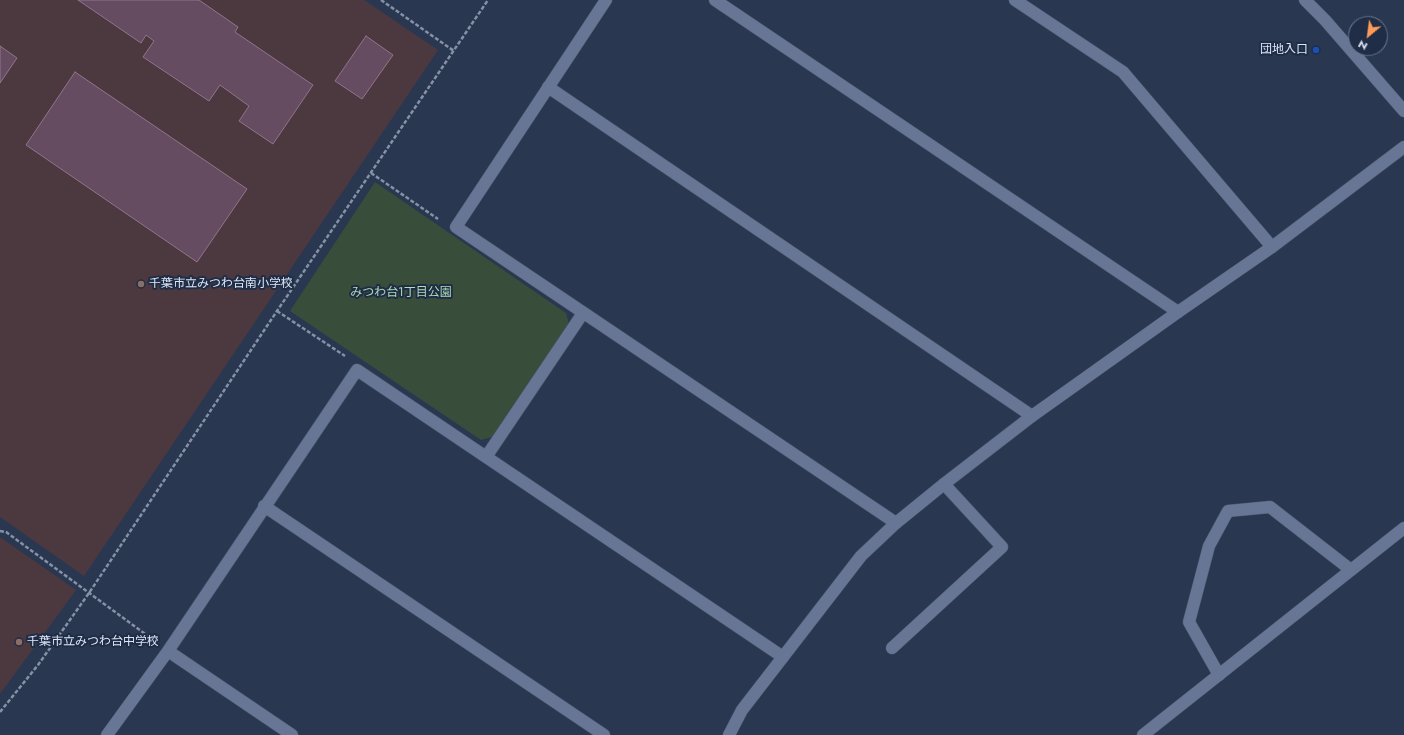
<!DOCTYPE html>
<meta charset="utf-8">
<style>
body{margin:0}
#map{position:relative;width:1404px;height:735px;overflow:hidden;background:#2a3751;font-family:Jost,sans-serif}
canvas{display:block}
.north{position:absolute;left:1348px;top:16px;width:40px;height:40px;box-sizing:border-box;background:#202d46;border:1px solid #6c778c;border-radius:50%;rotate:209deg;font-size:11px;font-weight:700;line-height:16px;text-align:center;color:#dde6f6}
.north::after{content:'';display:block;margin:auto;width:14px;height:18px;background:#fe9c57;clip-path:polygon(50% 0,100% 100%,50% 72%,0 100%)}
</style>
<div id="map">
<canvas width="1404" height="735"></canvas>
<div class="north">N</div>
</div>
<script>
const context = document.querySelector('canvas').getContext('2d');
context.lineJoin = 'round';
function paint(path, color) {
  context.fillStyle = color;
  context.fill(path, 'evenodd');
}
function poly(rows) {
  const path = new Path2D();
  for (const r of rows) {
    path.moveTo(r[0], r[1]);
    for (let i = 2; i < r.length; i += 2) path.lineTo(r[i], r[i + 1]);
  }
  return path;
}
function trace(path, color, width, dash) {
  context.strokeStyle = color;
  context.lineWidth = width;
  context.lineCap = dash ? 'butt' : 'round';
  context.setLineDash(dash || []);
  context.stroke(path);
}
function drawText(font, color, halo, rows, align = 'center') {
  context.font = font + ' Jost,"Noto Sans JP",sans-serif';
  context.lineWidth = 4;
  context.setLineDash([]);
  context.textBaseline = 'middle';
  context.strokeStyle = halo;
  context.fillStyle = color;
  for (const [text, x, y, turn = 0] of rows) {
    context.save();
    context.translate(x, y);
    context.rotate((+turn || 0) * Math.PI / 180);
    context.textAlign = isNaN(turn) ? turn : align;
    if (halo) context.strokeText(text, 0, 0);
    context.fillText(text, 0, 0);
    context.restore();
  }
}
paint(poly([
 [0,0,364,0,438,50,84,576,0,517],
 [0,537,76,590,0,694]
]), '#4c3940');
paint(poly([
 [375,182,566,313,569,324,492,437,481,440,290,311]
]), '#394d3b');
const building = poly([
 [78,0,199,0,238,27,235,32,313,85,273,144,239,121,249,106,220,85,209,101,143,57,154,41,146,35,141,43,78,0],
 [366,36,393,55,362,99,335,81,366,36],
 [0,46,17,58,0,83,0,46],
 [75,72,247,189,197,262,26,145,75,72]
]);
paint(building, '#664c60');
trace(building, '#92748b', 1);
const lane = poly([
 [1219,675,1189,622,1209,546,1228,511,1270,507,1351,570]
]);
const street = poly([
 [606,0,456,227,896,523],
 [715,0,1178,312],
 [1015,0,1123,72,1272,247],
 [548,87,1032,416],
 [486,457,583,313],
 [264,506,604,735],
 [892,648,1002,547,944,484],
 [168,651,292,735],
 [107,735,168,651,357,370,783,657]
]);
const secondary = poly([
 [1305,0,1325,20,1404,111],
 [729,735,742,710,861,556,896,523,944,484,1032,416,1178,312,1272,247,1404,147],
 [1143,735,1404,528]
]);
trace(lane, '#475268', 13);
trace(street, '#475268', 13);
trace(secondary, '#475268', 13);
trace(poly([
 [381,0,454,51],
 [371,173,438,219],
 [277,311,345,356],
 [0,531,6,532,152,639],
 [0,712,38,665,89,593,277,311,488,0]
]), '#8691a5', 2.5, [4, 2]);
trace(lane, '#677694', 12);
trace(street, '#677694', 12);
trace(secondary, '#677694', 12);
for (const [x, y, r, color] of [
 [1316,50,4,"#1a4fb4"],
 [141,284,4,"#8d6e63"],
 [19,642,4,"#8d6e63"]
]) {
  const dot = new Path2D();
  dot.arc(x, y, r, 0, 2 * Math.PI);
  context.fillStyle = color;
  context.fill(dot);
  trace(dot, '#202d46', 1.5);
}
drawText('12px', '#dde6f6', '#202d46', [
 ["団地入口",1308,50,"right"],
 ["千葉市立みつわ台南小学校",149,284],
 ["千葉市立みつわ台中学校",27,642]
], 'left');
drawText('12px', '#adddb3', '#202d46', [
 ["みつわ台1丁目公園",401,293]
]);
</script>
